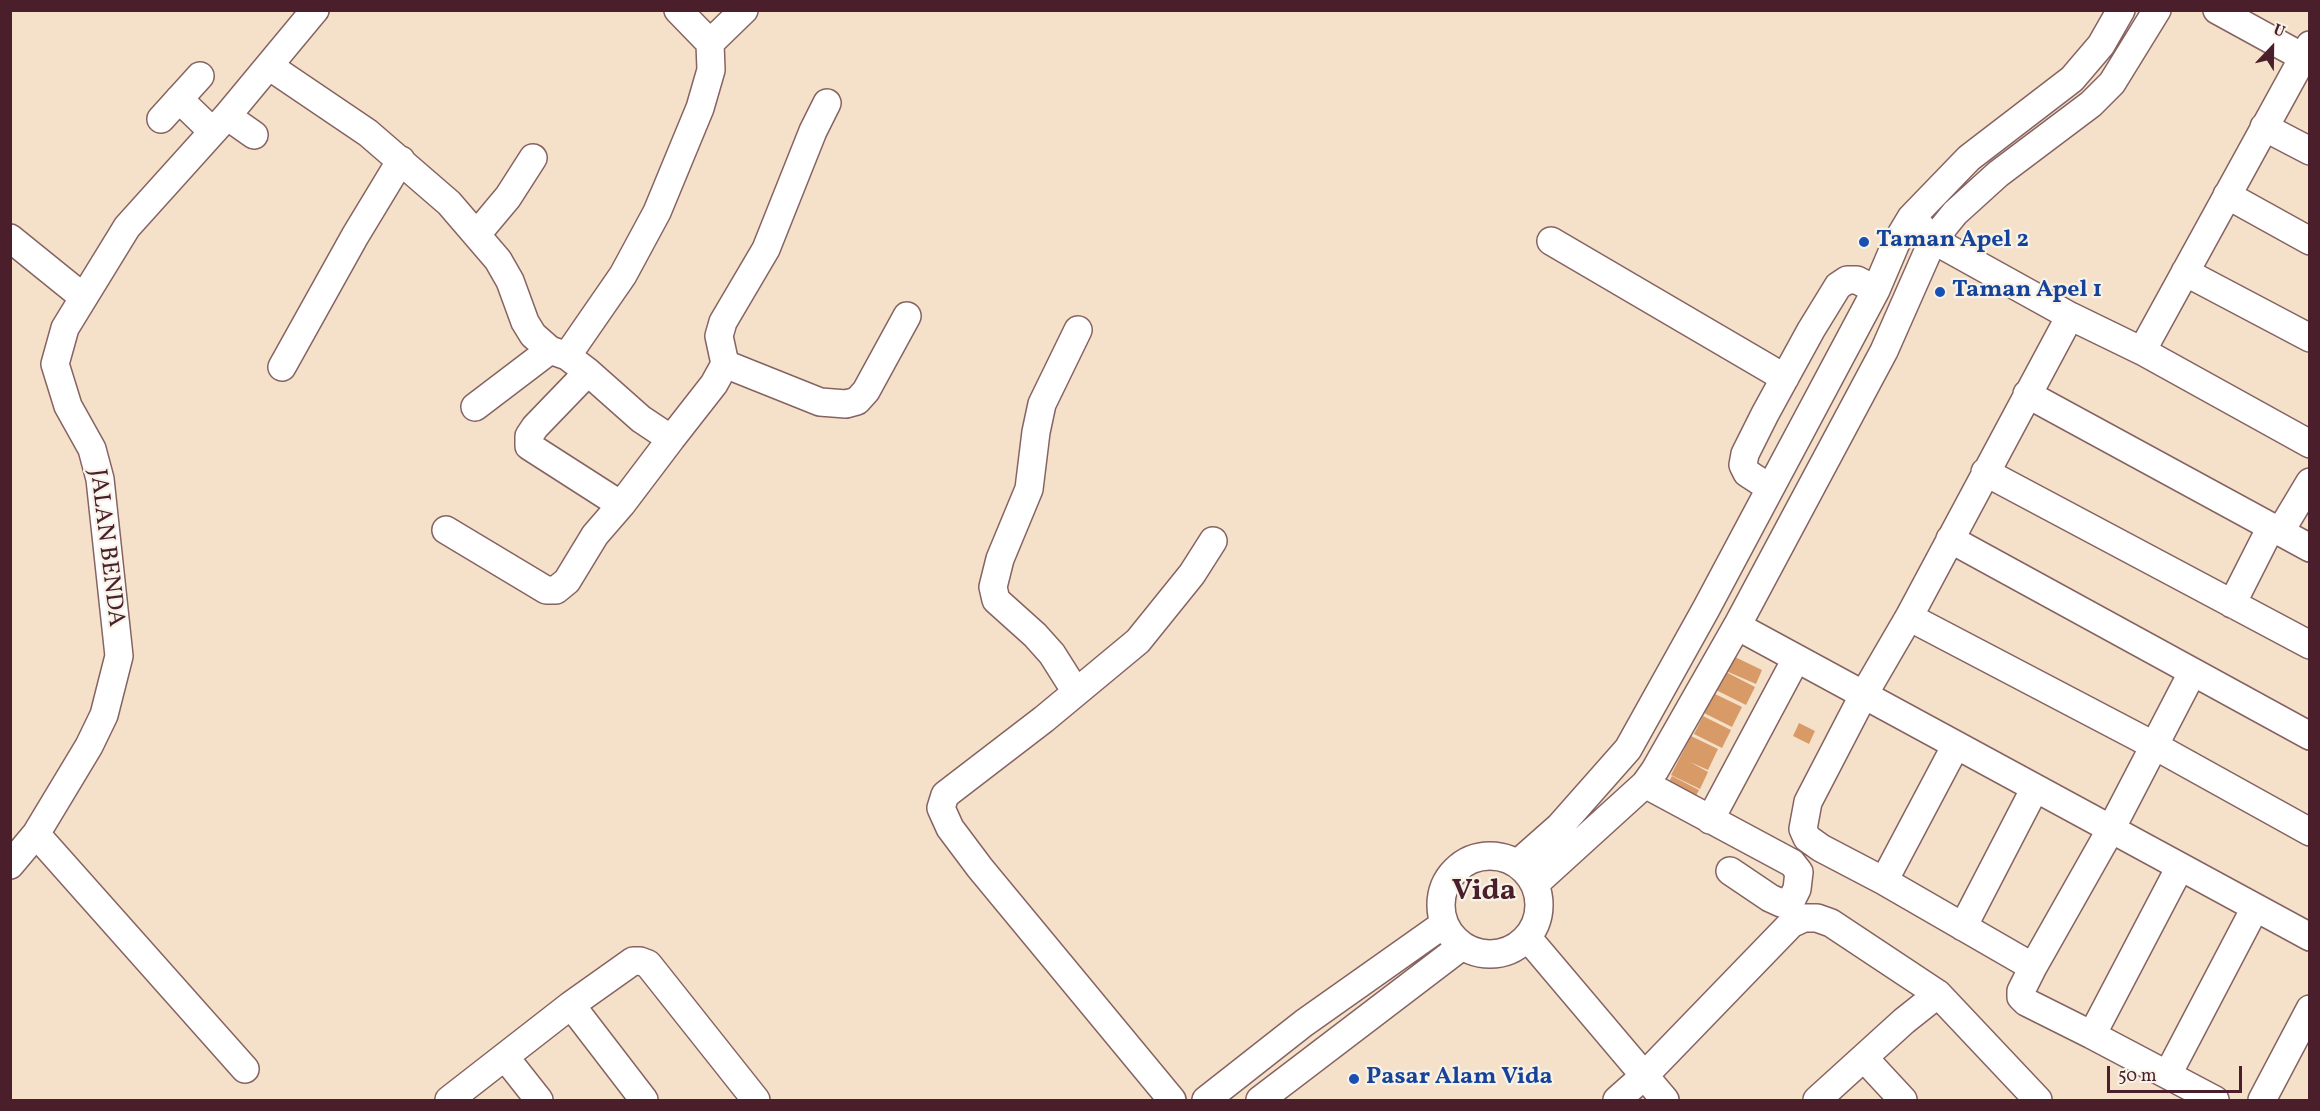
<!DOCTYPE html>
<style>
body{margin:0}
#map{position:relative;width:2320px;height:1111px;overflow:hidden;background:#f5e1c9;font-family:Vollkorn,serif}
canvas{display:block}
.frame{position:absolute;inset:0;border:12px solid #4a1f2b;pointer-events:none}
.north{position:absolute;left:2242px;top:18px;width:60px;height:60px;-webkit-text-stroke:4px #f7f3e8;paint-order:stroke;rotate:22deg;font-size:16px;font-weight:700;line-height:24px;text-align:center;color:#4a1f2b}
.north::after{content:'';display:block;margin:auto;width:21px;height:27px;background:#4a1f2b;clip-path:polygon(50% 0,100% 100%,50% 72%,0 100%)}
.scale{position:absolute;left:2107px;top:1066px;width:135px;height:27px;box-sizing:border-box;border:3px solid #4a1f2b;border-top:0;padding-left:8px;font-size:18px;line-height:21px;white-space:nowrap;color:#4a1f2b;-webkit-text-stroke:4px #f7f3e8;paint-order:stroke}
</style>
<div id="map">
<canvas width="2320" height="1111"></canvas>
<div class="frame"></div>
<div class="north">U</div>
<div class="scale">50 m</div>
</div>
<script>
const context = document.querySelector('canvas').getContext('2d');
context.lineJoin = 'round';
function paint(path, color) {
  context.fillStyle = color;
  context.fill(path, 'evenodd');
}
function poly(rows) {
  const path = new Path2D();
  for (const r of rows) {
    if (r.length === 3) {
      path.moveTo(r[0] + r[2], r[1]);
      path.arc(r[0], r[1], r[2], 0, 2 * Math.PI);
      continue;
    }
    path.moveTo(r[0], r[1]);
    for (let i = 2; i < r.length; i += 2) path.lineTo(r[i], r[i + 1]);
  }
  return path;
}
function trace(path, color, width, dash) {
  context.strokeStyle = color;
  context.lineWidth = width;
  context.lineCap = dash ? 'butt' : 'round';
  context.setLineDash(dash || []);
  context.stroke(path);
}
function drawText(font, color, halo, rows, align = 'center') {
  context.font = font + ' Vollkorn,serif';
  context.lineWidth = 4.5;
  context.setLineDash([]);
  context.textBaseline = 'middle';
  context.strokeStyle = halo;
  context.fillStyle = color;
  for (const [text, x, y, turn = 0] of rows) {
    context.save();
    context.translate(x, y);
    context.rotate((+turn || 0) * Math.PI / 180);
    context.textAlign = isNaN(turn) ? turn : align;
    if (halo) context.strokeText(text, 0, 0);
    context.fillText(text, 0, 0);
    context.restore();
  }
}
paint(poly([
 [1733,656,1762,670,1756,684,1726,671],
 [1726,672,1755,687,1746,705,1716,690],
 [1713,693,1742,707,1732,727,1704,713],
 [1703,716,1731,730,1722,748,1694,734],
 [1799,723,1815,731,1809,744,1793,736],
 [1691,736,1718,749,1708,770,1690,762,1708,772,1700,789,1671,775],
 [1672,776,1699,790,1692,803,1665,789]
]), '#d89b68');
const minor = poly([
 [2217,10,2310,61],
 [710,43,744,10],
 [269,66,368,133,449,203,498,260,510,281,525,322,533,335,550,350,567,356,588,372,641,419,671,439,621,505,595,535,567,581,556,590,546,590,446,530],
 [179,99,212,131],
 [227,116,254,135],
 [161,119,200,76],
 [2264,127,2310,151],
 [2227,195,2310,241],
 [1921,227,1933,240,2070,316,2142,351,2310,444],
 [477,234,508,197,533,158],
 [10,238,83,297],
 [1551,241,1785,378],
 [2185,272,2310,338],
 [2142,351,2310,45],
 [567,356,623,275,657,212,700,108,711,70,710,43,678,10],
 [725,364,820,402,846,404,857,401,866,391,907,316],
 [282,367,355,236,401,160],
 [588,372,535,427,529,436,529,446,621,505],
 [2027,394,2310,548],
 [475,407,550,350],
 [671,439,714,384,725,364,719,336,723,322,766,249,813,131,827,103],
 [1985,472,2310,645],
 [1770,488,1747,473,1743,465,1745,454,1765,414,1811,330,1838,286,1847,280,1857,280,1876,290],
 [2280,532,2310,482],
 [1950,539,2310,736],
 [2232,604,2271,527],
 [1909,617,2155,746,2310,832],
 [1737,626,2310,937],
 [2192,673,2111,829,2033,967,2021,991,2021,997,2026,1002,2092,1035,2215,1100],
 [1076,692,1052,654,1035,635,996,600,993,587,1000,559,1029,489,1036,432,1042,404,1078,330],
 [1645,784,1792,863,1799,872,1797,889,1792,899,1781,903,1770,898,1730,871],
 [1710,820,1796,659],
 [36,834,245,1069],
 [1490,905,49],
 [1517,864,1560,826,1628,749,1706,609,1876,290,1896,243,1911,218,1969,158,2072,79,2101,45,2121,10],
 [10,865,36,834,89,746,104,715,119,656,100,479,92,449,68,406,55,364,65,328,127,227,227,116,315,10],
 [1884,881,1956,745],
 [1535,884,1645,784,1655,770,1737,626,1884,351,1933,240,1955,213,1998,174,2091,104,2112,83,2157,10],
 [1963,927,2035,788],
 [1527,937,1665,1100],
 [2033,967,1884,881,1821,848,1807,838,1803,829,1808,802,1863,696,1909,617,2070,316],
 [571,1005,644,1100],
 [2092,1035,2180,867],
 [505,1057,539,1100],
 [1864,1058,1903,1100],
 [2168,1074,2255,908],
 [449,1100,571,1005,633,961,640,961,648,964,756,1100],
 [1172,1100,980,868,950,828,941,808,945,795,1044,719,1138,641,1192,574,1213,541],
 [1206,1100,1304,1023,1444,924],
 [1260,1100,1462,946],
 [1617,1100,1644,1076,1791,924,1804,918,1817,918,1831,923,1938,994,2038,1100],
 [1817,1100,1904,1021,1938,994],
 [2262,1100,2310,1009]
]);
trace(minor, '#866362', 30);
trace(minor, '#fff', 27);
for (const [x, y, r, color] of [
 [1864,242,6,"#1a4fb4"],
 [1940,292,6,"#1a4fb4"],
 [1354,1079,6,"#1a4fb4"]
]) {
  const dot = new Path2D();
  dot.arc(x, y, r, 0, 2 * Math.PI);
  context.fillStyle = color;
  context.fill(dot);
  trace(dot, '#f7f3e8', 2);
}
drawText('bold 24px', '#164399', '#f7f3e8', [
 ["Taman Apel 2",1876,242],
 ["Taman Apel 1",1952,292],
 ["Pasar Alam Vida",1366,1079]
], 'left');
drawText('24px', '#4a1f2b', '#f7f3e8', [
 ["JALAN BENDA",105,548,83]
]);
drawText('bold 30px', '#4a1f2b', '#f7f3e8', [
 ["Vida",1484,893]
]);
</script>
